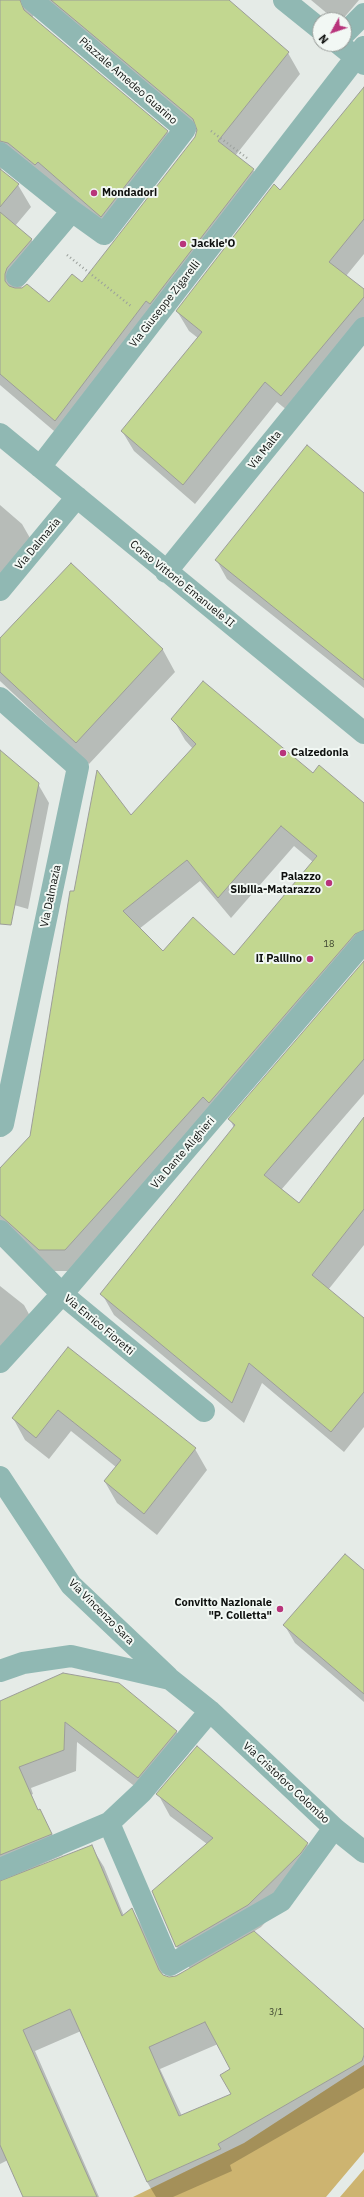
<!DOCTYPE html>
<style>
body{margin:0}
#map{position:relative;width:364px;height:2197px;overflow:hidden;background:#e5ebe7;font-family:"IBM Plex Sans",sans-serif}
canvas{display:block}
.north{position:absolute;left:312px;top:12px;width:40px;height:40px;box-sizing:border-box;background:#f2f8f4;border:1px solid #979b98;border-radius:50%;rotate:230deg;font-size:11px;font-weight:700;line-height:16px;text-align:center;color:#0e100e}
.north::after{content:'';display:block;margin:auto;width:14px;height:18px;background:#b8347b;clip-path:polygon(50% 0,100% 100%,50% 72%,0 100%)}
</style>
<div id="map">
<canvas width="364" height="2197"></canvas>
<div class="north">N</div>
</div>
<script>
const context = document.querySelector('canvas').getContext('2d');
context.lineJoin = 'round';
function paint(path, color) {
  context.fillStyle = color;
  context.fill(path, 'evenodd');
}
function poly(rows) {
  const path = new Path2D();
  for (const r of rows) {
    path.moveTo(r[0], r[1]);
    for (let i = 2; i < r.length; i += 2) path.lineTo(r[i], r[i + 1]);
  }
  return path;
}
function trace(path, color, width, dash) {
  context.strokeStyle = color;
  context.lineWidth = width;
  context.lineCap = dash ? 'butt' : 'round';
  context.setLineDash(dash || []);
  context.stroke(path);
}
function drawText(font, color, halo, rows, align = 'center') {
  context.font = font + ' "IBM Plex Sans",sans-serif';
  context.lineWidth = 4;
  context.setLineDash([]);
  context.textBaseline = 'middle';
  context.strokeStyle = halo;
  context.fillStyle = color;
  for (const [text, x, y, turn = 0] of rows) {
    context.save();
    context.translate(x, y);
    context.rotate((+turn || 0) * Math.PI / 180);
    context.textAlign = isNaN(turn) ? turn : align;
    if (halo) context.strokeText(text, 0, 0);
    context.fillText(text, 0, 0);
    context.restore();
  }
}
paint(poly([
 [364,2065,364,2152,326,2197,133,2197,244,2143],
 [364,2169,364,2197,340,2197]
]), '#cdb470');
paint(poly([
 [0,0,228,0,288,53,300,74,235,156,253,170,266,191,67,442,0,385],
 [53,12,197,133,196,137,82,284,49,304,20,289,44,261,31,239,15,226,31,207,18,185,1,171,2,167,114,238,179,153,167,131,32,18,35,13],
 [311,0,359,0,342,20,335,20],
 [364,110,364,254,346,276,364,290,364,331,293,415,277,402,195,504,134,451,122,431,198,338,189,331,177,311,281,191],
 [364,495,364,688,227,579,217,561],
 [0,505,22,524,34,545,0,586],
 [71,564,163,650,175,672,89,764,0,681,0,639],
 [173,719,313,774,364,804,364,958,77,1271,51,1271,0,1223,0,1170,31,1136,75,892,131,816,193,749,185,740],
 [294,846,313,862,234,956,163,952,139,929,200,881,231,918],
 [0,752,38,784,49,803,28,909,0,901],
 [364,963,364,1094,281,1190,299,1205,364,1119,364,1245,328,1290,364,1320,364,1427,344,1452,262,1383,244,1423,114,1315,102,1294,234,1128,230,1119],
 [0,1286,24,1305,36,1327,0,1373],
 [69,1348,195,1449,207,1470,157,1535,117,1503,105,1482,116,1467,71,1431,49,1459,25,1440,13,1418],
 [364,1571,364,1702,295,1643,285,1626],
 [0,1706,176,1731,189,1753,150,1798,77,1742,76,1771,31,1788,33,1794,0,1809],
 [158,1794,307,1844,319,1865,261,1927,253,1932,364,2030,364,2088,230,2165,232,2171,173,2197,156,2197,147,2182,81,2031,35,2051,99,2197,24,2197,8,2160,0,2164,0,1828,40,1810,63,1855,40,1865,41,1867,91,1846,104,1867,124,1916,132,1909,144,1930,164,1977,170,1978,190,1969,177,1947,153,1891,207,1844,170,1816],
 [218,2044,231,2069,233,2095,182,2116,160,2069]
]), '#0003');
const building = poly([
 [0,0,20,0,24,10,168,131,101,217,38,162,35,165,8,143,0,141,0,0],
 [51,0,229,0,289,52,218,141,254,169,150,304,146,301,55,421,0,374,0,212,32,239,7,268,5,274,5,281,9,286,15,288,22,288,27,284,49,302,72,274,82,282,195,137,197,130,193,119,51,0],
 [364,87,364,219,329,262,364,289,364,297,281,396,265,382,183,485,121,431,202,332,176,311,274,184,280,190,364,87],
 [0,169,19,184,0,207,0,169],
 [307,445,364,493,364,680,215,560,307,445],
 [71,563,163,649,76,743,0,672,0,638,71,563],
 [203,681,313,773,319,765,364,803,364,930,355,934,209,1103,203,1097,65,1250,39,1250,0,1215,0,1168,30,1136,70,891,74,891,97,770,131,815,196,744,171,719,203,681],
 [281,826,317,856,234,955,193,917,163,951,123,911,187,860,218,898,281,826],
 [0,750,39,783,11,925,0,924,0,750],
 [364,961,364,1059,264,1175,299,1203,364,1117,364,1209,312,1275,364,1318,364,1392,331,1432,249,1363,232,1403,100,1294,235,1125,228,1119,364,961],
 [68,1347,196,1448,144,1514,104,1481,121,1460,58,1410,36,1438,12,1418,68,1347],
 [345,1554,364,1570,364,1694,283,1625,345,1554],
 [63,1673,119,1683,177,1731,138,1778,65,1722,64,1750,19,1767,38,1810,40,1809,52,1834,0,1855,0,1701,63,1673],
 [197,1746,308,1843,301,1853,248,1905,176,1947,152,1891,213,1838,156,1794,197,1746],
 [92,1845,122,1916,132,1908,159,1970,163,1975,169,1977,176,1976,254,1931,364,2029,364,2055,362,2061,218,2144,221,2149,147,2182,70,2009,23,2030,97,2197,23,2197,0,2145,0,1881,92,1845],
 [205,2022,230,2069,220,2075,231,2094,179,2116,149,2047,205,2022]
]);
paint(building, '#c2d790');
trace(building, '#9c9d98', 1);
trace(poly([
 [211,131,247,158],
 [67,255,132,307]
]), '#9a9f9b', 2.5, [1, 3]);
trace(poly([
 [32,0,185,129,104,234,72,211],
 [284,0,320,29],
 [344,34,364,14],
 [339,44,364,64],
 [0,153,72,211,17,276],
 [0,434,364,733],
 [40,467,364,47],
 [166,572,364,328],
 [0,590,77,497],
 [0,698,78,767,3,1124,0,1126],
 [0,1231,62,1294,204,1411],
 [0,1362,62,1294,364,942],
 [0,1477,71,1585,168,1677],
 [0,1671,23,1663,71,1656,170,1679,210,1711,334,1828,364,1852],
 [109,1823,170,1965,281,1901,334,1828],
 [0,1869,109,1823,142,1792,210,1711]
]), '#90b8b3', 22);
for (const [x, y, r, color] of [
 [94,193,4,"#b8347b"],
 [183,244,4,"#b8347b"],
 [283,753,4,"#b8347b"],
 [329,883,4,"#b8347b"],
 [310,959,4,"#b8347b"],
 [280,1609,4,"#b8347b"]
]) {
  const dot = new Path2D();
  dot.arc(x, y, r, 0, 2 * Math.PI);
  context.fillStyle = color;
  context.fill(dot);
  trace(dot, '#f2f8f4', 1.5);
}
drawText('9px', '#3b422e', null, [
 ["18",329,944],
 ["3/1",276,2012]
]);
drawText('11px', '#0e100e', '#f2f8f4', [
 ["Piazzale Amedeo Guarino",128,81,41],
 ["Via Giuseppe Zigarelli",165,304,-52],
 ["Via Malta",265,450,-51],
 ["Via Dalmazia",38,544,-50],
 ["Corso Vittorio Emanuele II",182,584,39],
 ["Via Dalmazia",51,896,-78],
 ["Via Dante Alighieri",183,1153,-49],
 ["Via Enrico Fioretti",99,1325,40],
 ["Via Vincenzo Sara",101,1612,45],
 ["Via Cristoforo Colombo",286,1783,43]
]);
drawText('bold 11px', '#0e100e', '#f2f8f4', [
 ["Mondadori",102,193],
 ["Jackie'O",191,244],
 ["Calzedonia",291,753],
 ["Palazzo",321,877,"right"],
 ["Sibilia-Matarazzo",321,890,"right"],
 ["iI Pallino",302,959,"right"],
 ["Convitto Nazionale",272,1603,"right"],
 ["\"P. Colletta\"",272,1616,"right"]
], 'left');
</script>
